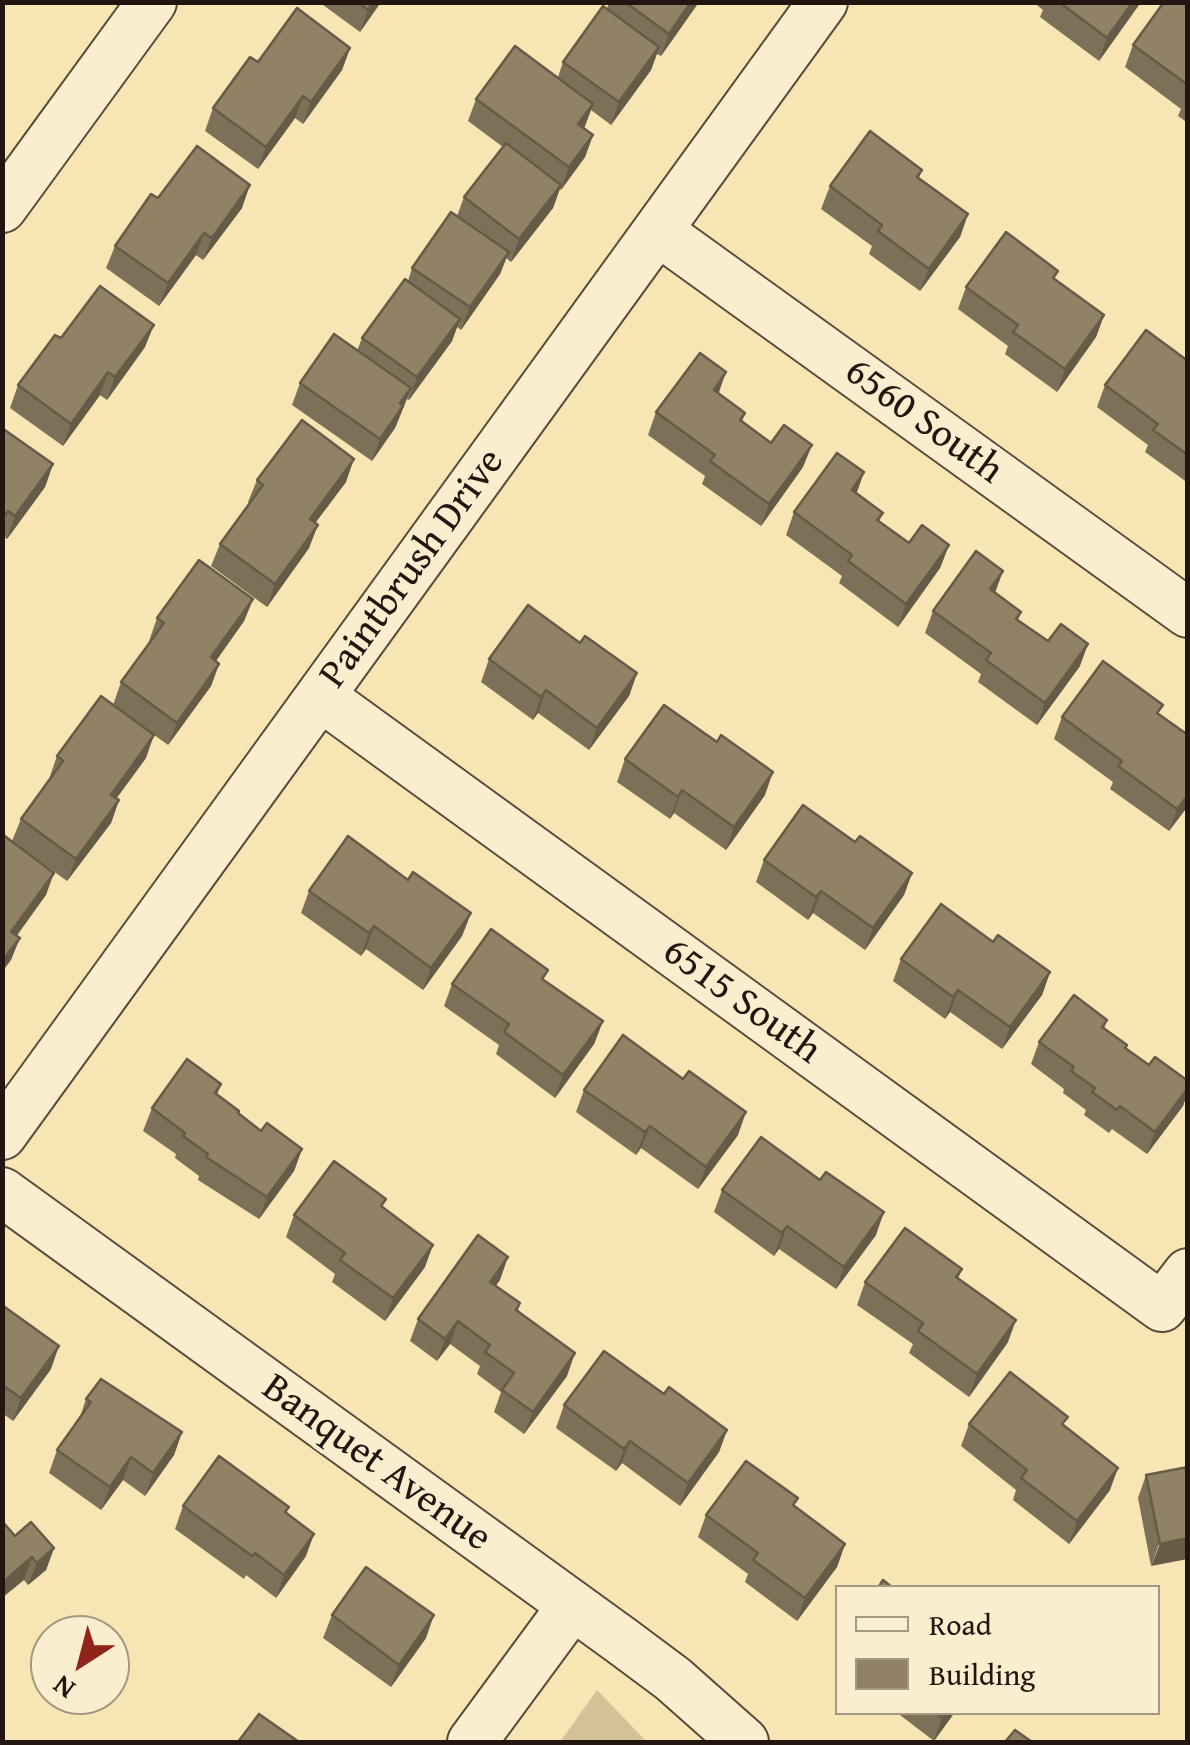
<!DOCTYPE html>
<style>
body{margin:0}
#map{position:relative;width:1190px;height:1745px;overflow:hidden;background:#f7e5b4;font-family:"Gentium Book Plus",serif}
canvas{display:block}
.frame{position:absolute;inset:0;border:5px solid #231611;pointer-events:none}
.legend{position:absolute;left:835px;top:1585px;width:325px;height:130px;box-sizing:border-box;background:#faeece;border:2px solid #a49882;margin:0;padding:12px 18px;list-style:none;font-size:30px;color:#231611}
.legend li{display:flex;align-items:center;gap:20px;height:50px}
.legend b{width:50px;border:2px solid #a49882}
.north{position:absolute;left:30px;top:1615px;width:100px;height:100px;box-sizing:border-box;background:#faeece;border:2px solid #a49882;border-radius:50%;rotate:216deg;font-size:28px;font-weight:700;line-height:40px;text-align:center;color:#231611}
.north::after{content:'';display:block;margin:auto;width:35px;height:45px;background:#8f2418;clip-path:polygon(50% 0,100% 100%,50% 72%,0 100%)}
</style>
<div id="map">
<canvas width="1190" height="1745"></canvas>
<div class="frame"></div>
<ul class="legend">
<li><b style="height:12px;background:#faeece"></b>Road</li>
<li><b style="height:28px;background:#918266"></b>Building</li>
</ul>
<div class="north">N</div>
</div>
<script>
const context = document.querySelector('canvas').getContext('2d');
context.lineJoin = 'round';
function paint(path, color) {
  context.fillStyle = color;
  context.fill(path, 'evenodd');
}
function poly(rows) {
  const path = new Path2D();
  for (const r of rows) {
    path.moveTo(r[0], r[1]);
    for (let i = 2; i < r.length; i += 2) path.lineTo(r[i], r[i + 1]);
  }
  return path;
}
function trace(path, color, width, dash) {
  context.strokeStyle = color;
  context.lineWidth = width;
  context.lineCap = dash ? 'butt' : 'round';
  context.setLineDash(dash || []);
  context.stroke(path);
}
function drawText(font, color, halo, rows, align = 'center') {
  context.font = font + ' "Gentium Book Plus",serif';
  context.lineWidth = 8;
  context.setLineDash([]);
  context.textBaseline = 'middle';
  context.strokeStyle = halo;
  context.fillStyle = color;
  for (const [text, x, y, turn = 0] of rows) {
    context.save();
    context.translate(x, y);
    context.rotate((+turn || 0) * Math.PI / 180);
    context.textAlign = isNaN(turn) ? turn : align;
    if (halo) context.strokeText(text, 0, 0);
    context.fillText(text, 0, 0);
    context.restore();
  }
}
paint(poly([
 [597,1690,647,1742,560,1742]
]), '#d3c298');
const minor = poly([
 [2,208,152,2],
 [658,231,1188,613],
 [320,696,1162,1307,1188,1273],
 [2,1135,823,2],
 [2,1192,622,1641,673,1679,744,1742],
 [472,1742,572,1606]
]);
trace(minor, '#584a3a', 52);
trace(minor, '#faeece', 48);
paint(poly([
 [319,2,381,2,360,32],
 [609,2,699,2,661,56,657,54,651,70,611,125,591,110,584,128,593,135,585,157,561,190,560,189,553,208,511,262,506,258,500,274,461,330,457,327,452,341,409,400,407,399,395,428,372,461,292,405,300,383,357,351,362,338,408,281,412,268,457,216,464,197,503,147,468,121,476,99,558,77,563,62,607,9],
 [1033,2,1141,2,1099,61,1040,17,1043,10],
 [1188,2,1188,123,1178,116,1181,109,1125,67,1133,45],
 [350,48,342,70,303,124,295,118,258,169,205,131,213,108,258,62],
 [922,170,919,178,968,214,960,237,920,291,869,254,872,246,821,209,830,186],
 [158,198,242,208,203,260,196,255,159,306,106,268,115,246],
 [1055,279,1104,315,1096,337,1057,392,1005,354,1008,346,958,309,966,287],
 [61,338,145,347,107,400,100,395,63,446,10,408,18,385],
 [1188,361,1188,483,1145,452,1148,445,1097,407,1105,385],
 [719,394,745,413,742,422,803,467,761,526,702,484,705,476,648,435,656,412],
 [2,428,53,464,45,487,7,539,2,535],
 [864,472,856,493,883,513,879,522,909,543,949,545,940,568,898,627,839,583,842,576,786,535,794,512],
 [257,480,346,482,315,523,309,548,267,607,211,566,220,544,250,503,248,502],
 [995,593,1021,612,1018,620,1080,666,1037,725,978,682,981,674,925,633,933,611],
 [253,599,244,621,216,661,219,664,211,686,168,745,113,705,121,682,151,642,149,641,157,618],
 [580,643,637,673,629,696,589,750,538,713,533,720,481,682,489,659],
 [1159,715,1188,806,1169,831,1110,789,1113,782,1054,739,1062,717],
 [57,756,146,758,116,798,119,800,111,823,67,881,12,841,21,819,49,779],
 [625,759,765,795,726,850,674,813,670,819,617,782],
 [855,842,912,873,904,895,865,950,813,913,808,920,756,882,764,860],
 [408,880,471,913,462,936,423,990,366,949,361,956,301,913,309,891],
 [993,942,1050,972,1042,995,1002,1049,950,1012,945,1019,893,981,901,959],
 [544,980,603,1021,594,1044,555,1098,496,1054,499,1045,444,1006,452,984],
 [1107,1020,1104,1029,1125,1048,1149,1065,1188,1081,1188,1092,1183,1106,1147,1154,1112,1129,1109,1133,1084,1115,1086,1110,1063,1093,1064,1089,1031,1064,1039,1042],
 [221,1084,217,1095,238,1114,261,1131,302,1149,294,1171,259,1219,198,1180,199,1176,175,1158,176,1154,143,1131,152,1108],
 [584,1090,738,1135,698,1189,641,1148,636,1155,576,1112],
 [722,1190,876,1235,836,1289,779,1249,774,1256,714,1212],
 [383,1208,425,1267,385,1321,332,1282,335,1274,286,1237,294,1215],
 [962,1269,958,1279,1008,1342,969,1397,909,1353,913,1344,857,1305,865,1282],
 [500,1280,496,1285,520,1303,518,1311,567,1376,524,1434,494,1412,501,1392,477,1374,480,1366,450,1344,437,1361,410,1341,418,1319],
 [2,1305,51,1369,13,1421,2,1413],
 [664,1394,727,1430,719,1452,680,1506,622,1463,616,1471,556,1428,564,1405],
 [86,1399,182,1432,174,1455,145,1496,123,1480,101,1510,49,1473,57,1450,79,1420],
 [969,1424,1065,1426,1110,1490,1069,1544,1013,1500,1016,1490,961,1446],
 [1188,1467,1151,1566,1138,1498,1146,1475],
 [183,1506,289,1507,286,1513,306,1556,276,1598,246,1575,244,1579,175,1529],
 [795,1507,845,1544,837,1567,797,1621,745,1582,748,1574,698,1537,706,1515],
 [15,1536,54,1548,46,1570,28,1585,24,1580],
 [332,1615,426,1638,391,1687,323,1638],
 [896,1712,955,1712,934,1741]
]), '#7d7058');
paint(poly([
 [373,2,381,2,360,32,368,10],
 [691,2,699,2,661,56,669,34],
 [1133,2,1141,2,1099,61,1107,38],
 [659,47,651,70,611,125,619,102],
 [350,48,342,70,303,124,311,102],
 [303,96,295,118,258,169,266,147],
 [593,104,585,126,570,147,578,124],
 [593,135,585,157,561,190,569,167],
 [250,185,242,208,203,260,212,238],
 [561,185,553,208,511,262,519,239],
 [968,214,960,237,920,291,929,269],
 [204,233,196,255,159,306,168,283],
 [509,252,500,274,461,330,470,307],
 [1104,315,1096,337,1057,392,1065,369],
 [460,319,452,341,409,400,417,377],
 [154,325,145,347,107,400,115,377],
 [108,372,100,395,63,446,71,424],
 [726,372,718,395,714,390],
 [411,388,395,428,372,461,380,439,400,403],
 [812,445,803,467,761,526,769,504],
 [354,459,346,482,301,542,310,519],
 [53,464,45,487,7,539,15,516],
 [864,472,856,495,852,490],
 [318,525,309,548,267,607,275,584],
 [949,545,940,568,898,627,906,604],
 [1003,571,995,593,990,589],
 [253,599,244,621,203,679,211,657],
 [1088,644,1080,666,1037,725,1045,703],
 [219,664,211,686,168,745,177,723],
 [637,673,629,696,589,750,597,728],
 [546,690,538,713,533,720,541,697],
 [154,735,146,758,103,817,111,795],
 [773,772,765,795,726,850,734,827],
 [682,790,674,813,670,819,678,797],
 [1188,795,1188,806,1169,831,1177,809],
 [119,800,111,823,67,881,76,859],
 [54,873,46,895,3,955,11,932],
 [912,873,904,895,865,950,873,928],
 [821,891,813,913,808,920,816,897],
 [471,913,462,936,423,990,431,968],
 [374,926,366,949,361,956,369,933],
 [20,938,11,960,2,972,2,961],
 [1050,972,1042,995,1002,1049,1010,1027],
 [958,990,950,1012,945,1019,953,997],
 [603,1021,594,1044,555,1098,563,1075],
 [1188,1088,1183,1106,1147,1154,1155,1132],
 [746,1112,738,1135,698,1189,706,1167],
 [650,1126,641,1148,636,1155,645,1132],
 [302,1149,294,1171,259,1219,267,1197],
 [884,1212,876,1235,836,1289,844,1267],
 [787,1226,779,1249,774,1256,782,1233],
 [433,1245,425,1267,385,1321,393,1298],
 [508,1257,500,1280,482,1304,490,1282],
 [1016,1320,1008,1342,969,1397,977,1374],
 [458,1321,450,1344,437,1361,445,1339],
 [59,1346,51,1369,13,1421,21,1398],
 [575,1353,567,1376,524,1434,533,1412],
 [727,1430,719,1452,680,1506,688,1483],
 [182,1432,174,1455,145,1496,153,1473],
 [630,1441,622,1463,616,1471,624,1449],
 [131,1457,123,1480,101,1510,110,1487],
 [1118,1468,1110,1490,1069,1544,1077,1521],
 [314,1534,306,1556,276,1598,284,1575],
 [1188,1538,1188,1559,1151,1566,1160,1544],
 [845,1544,837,1567,797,1621,805,1598],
 [54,1548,46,1570,28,1585,37,1563],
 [32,1557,24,1580,2,1598,2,1583],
 [434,1615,426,1638,391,1687,399,1665],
 [947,1712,955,1712,934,1741,942,1718]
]), '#665b47');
const building = poly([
 [358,2,373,2,368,10,358,2],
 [625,2,691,2,669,34,625,2],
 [1059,2,1133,2,1107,38,1059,2],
 [1164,2,1188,2,1188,85,1133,45,1164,2],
 [603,6,659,47,619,102,563,62,603,6],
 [297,8,350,48,311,102,303,96,266,147,213,108,250,57,258,62,297,8],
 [515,46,593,104,578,124,593,135,569,167,476,99,515,46],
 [870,131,922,170,917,177,968,214,929,269,878,231,882,225,830,186,870,131],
 [506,143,561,185,519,239,464,197,506,143],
 [197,146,250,185,212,238,204,233,168,283,115,246,151,194,158,198,197,146],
 [451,212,509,252,470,307,412,268,451,212],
 [1006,232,1058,271,1053,278,1104,315,1065,369,1013,332,1018,325,966,287,1006,232],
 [405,279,460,319,417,377,362,338,405,279],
 [100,286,154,325,115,377,108,372,71,424,18,385,55,335,61,338,100,286],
 [1146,330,1188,361,1188,455,1153,430,1158,424,1105,385,1146,330],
 [334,334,411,388,400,403,403,406,380,439,300,383,334,334],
 [700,353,726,372,714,390,745,413,740,420,771,443,784,425,812,445,769,504,710,461,715,455,656,412,700,353],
 [302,420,354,459,310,519,318,525,275,584,220,544,263,485,257,480,302,420],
 [2,428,53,464,15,516,8,511,2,518,2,428],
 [837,453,864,472,852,490,883,513,877,520,909,543,922,525,949,545,906,604,848,561,852,555,794,512,837,453],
 [976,551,1003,571,990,589,1021,612,1016,619,1048,641,1061,624,1088,644,1045,703,986,660,991,653,933,611,976,551],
 [199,560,253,599,211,657,219,664,177,723,121,682,164,623,157,618,199,560],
 [528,605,580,643,585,636,637,673,597,728,546,690,541,697,489,659,528,605],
 [1103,661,1163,705,1157,713,1188,735,1188,795,1177,809,1118,766,1122,761,1062,717,1103,661],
 [101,696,154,735,111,795,119,800,76,859,21,819,63,761,57,756,101,696],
 [664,705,717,742,721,735,773,772,734,827,682,790,678,797,625,759,664,705],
 [803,805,855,842,860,836,912,873,873,928,821,891,816,897,764,860,803,805],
 [2,834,54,873,11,932,20,938,2,961,2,834],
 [348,836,408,880,413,872,471,913,431,968,374,926,369,933,309,891,348,836],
 [941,904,993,942,998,935,1050,972,1010,1027,958,990,953,997,901,959,941,904],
 [491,929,548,970,542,979,603,1021,563,1075,504,1032,509,1024,452,984,491,929],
 [1074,995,1107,1020,1102,1027,1127,1045,1125,1048,1149,1065,1155,1057,1188,1081,1188,1088,1155,1132,1120,1106,1117,1110,1092,1092,1095,1088,1071,1071,1074,1067,1039,1042,1074,995],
 [623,1035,683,1079,689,1071,746,1112,706,1167,650,1126,645,1132,584,1090,623,1035],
 [187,1059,221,1084,215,1093,239,1111,238,1113,261,1131,267,1123,302,1149,267,1197,206,1157,208,1154,183,1136,185,1133,152,1108,187,1059],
 [761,1137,820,1180,826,1172,884,1212,844,1267,787,1226,782,1233,722,1190,761,1137],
 [334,1161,386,1199,381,1206,433,1245,393,1298,340,1260,345,1253,294,1215,334,1161],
 [905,1228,962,1269,956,1277,1016,1320,977,1374,918,1331,923,1323,865,1282,905,1228],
 [478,1235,508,1257,490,1282,520,1303,516,1310,575,1353,533,1412,502,1390,514,1373,485,1352,490,1345,458,1321,445,1339,418,1319,478,1235],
 [2,1305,59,1346,21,1398,2,1385,2,1305],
 [604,1351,664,1394,669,1387,727,1430,688,1483,630,1441,624,1449,564,1405,604,1351],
 [1010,1372,1068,1417,1062,1424,1118,1468,1077,1521,1021,1478,1027,1470,969,1424,1010,1372],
 [101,1379,182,1432,153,1473,131,1457,110,1487,57,1450,91,1402,86,1399,101,1379],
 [219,1456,289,1507,285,1512,314,1534,284,1575,255,1553,252,1556,183,1506,219,1456],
 [746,1461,798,1498,793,1505,845,1544,805,1598,753,1560,758,1553,706,1515,746,1461],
 [1188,1467,1188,1538,1160,1544,1146,1475,1188,1467],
 [2,1521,15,1536,31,1522,54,1548,37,1563,32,1557,2,1583,2,1521],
 [366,1567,434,1615,399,1665,332,1615,366,1567],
 [883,1580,893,1588,878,1588,883,1580],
 [935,1712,947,1712,942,1718,935,1712],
 [259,1714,299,1742,238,1742,259,1714],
 [1015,1730,1032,1742,1005,1742,1015,1730]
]);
paint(building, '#918266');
trace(building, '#665b47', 2.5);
drawText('40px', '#231611', '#faeece', [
 ["6560 South",923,422,36],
 ["Paintbrush Drive",413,569,-54],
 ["6515 South",741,1002,36],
 ["Banquet Avenue",376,1464,36]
]);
</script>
